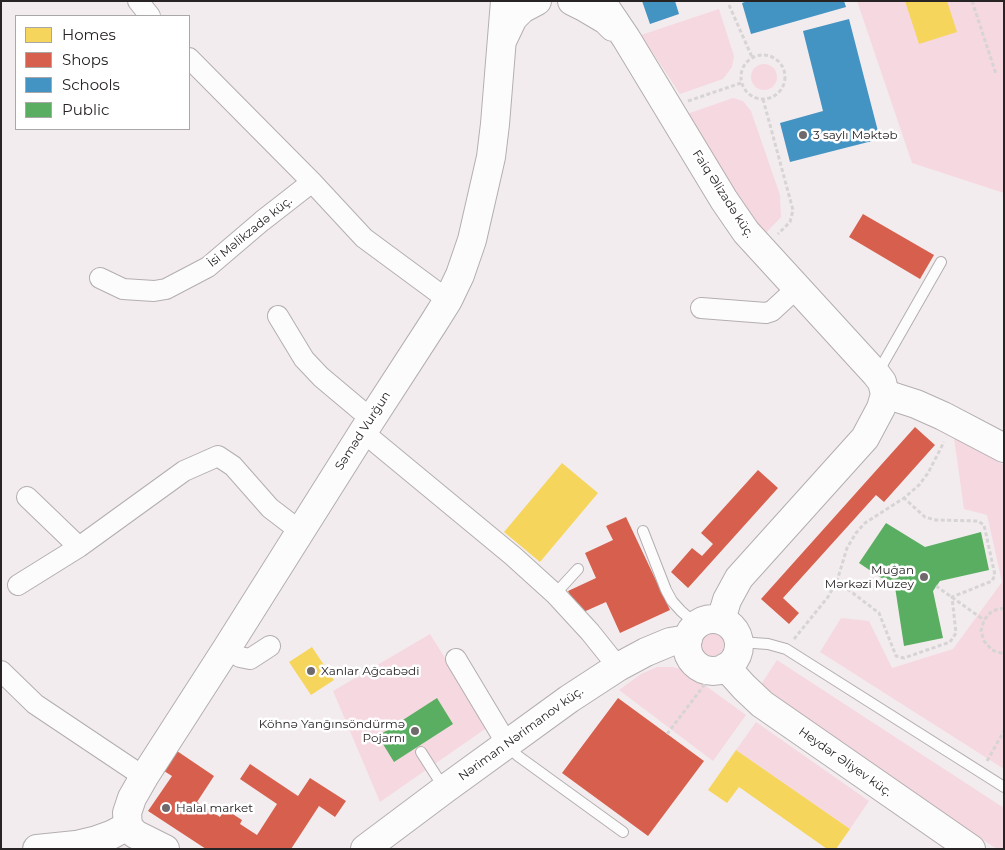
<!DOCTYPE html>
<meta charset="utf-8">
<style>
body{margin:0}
#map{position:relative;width:1005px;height:850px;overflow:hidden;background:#f3ecee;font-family:Montserrat,sans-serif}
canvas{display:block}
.frame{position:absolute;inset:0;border:2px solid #282325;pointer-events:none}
.legend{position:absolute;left:15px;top:15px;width:175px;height:115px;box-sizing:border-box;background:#fff;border:1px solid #a9a7a8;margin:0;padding:6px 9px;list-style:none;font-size:15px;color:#282325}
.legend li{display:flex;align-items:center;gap:10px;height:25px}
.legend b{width:25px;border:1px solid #a9a7a8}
</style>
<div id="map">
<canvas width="1005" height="850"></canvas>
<div class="frame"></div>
<ul class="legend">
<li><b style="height:14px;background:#f6d55c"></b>Homes</li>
<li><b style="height:14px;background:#d6604d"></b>Shops</li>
<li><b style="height:14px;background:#4393c3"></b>Schools</li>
<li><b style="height:14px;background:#5aae61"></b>Public</li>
</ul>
</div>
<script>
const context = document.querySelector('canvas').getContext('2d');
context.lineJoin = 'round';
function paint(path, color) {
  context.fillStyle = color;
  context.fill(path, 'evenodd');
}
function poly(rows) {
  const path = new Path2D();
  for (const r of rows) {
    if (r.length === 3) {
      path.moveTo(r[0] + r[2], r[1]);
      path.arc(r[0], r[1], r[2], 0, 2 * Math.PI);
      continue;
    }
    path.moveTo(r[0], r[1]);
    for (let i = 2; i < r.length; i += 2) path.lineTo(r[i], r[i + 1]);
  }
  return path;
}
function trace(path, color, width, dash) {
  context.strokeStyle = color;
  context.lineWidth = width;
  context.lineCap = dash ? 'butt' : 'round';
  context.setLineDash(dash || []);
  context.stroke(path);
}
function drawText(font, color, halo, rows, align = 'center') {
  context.font = font + ' Montserrat,sans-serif';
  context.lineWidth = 5;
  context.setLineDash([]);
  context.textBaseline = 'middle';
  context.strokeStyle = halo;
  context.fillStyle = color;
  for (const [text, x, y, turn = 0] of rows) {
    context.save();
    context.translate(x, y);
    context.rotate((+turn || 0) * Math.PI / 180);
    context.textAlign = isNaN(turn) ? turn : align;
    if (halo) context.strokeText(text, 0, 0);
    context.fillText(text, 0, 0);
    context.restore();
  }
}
paint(poly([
 [857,1,1004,1,1004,193,912,163],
 [719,9,734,56,732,67,723,79,680,94,641,35],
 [764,77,13],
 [733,98,743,101,751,111,780,195,781,217,765,234,728,180,687,114],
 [954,438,1004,465,1004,769,820,652,841,618,869,621,892,668,953,649,1002,582,987,515,964,509],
 [712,644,12],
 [430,634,488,727,380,802,333,691],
 [777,660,1004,808,1004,849,997,849,756,692],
 [657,667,673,667,684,670,746,715,713,761,619,690,641,674],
 [756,722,869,801,850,829,736,750]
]), '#f6d8e1');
paint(poly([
 [905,1,947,1,957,32,919,44],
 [562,463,598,493,540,562,504,532],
 [312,647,334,680,311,695,289,662],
 [736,750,850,829,836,849,827,849,739,787,727,803,708,790]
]), '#f6d55c');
paint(poly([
 [863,214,934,255,920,279,849,237],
 [915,427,935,445,884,502,876,495,783,598,799,613,789,624,761,599],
 [758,470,778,488,688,588,671,572,692,548,702,556,713,544,701,533],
 [626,517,670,610,620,633,606,602,579,614,568,591,596,578,585,553,613,540,606,526],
 [618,698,704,761,648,836,562,773],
 [177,751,214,776,197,802,220,817,225,809,242,820,240,824,257,835,277,804,240,779,250,764,298,796,310,778,346,801,335,817,319,806,291,849,206,849,148,811,172,776,164,771]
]), '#d6604d');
paint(poly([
 [642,1,675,1,679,14,650,24],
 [748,1,844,1,846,7,751,34,742,3],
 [849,19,880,139,790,162,780,123,823,111,803,31]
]), '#4393c3');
paint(poly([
 [886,523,925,547,981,532,989,570,940,581,933,591,943,638,904,646,895,587,859,563],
 [437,698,453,724,394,762,378,736]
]), '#5aae61');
const lane = poly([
 [877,374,941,262],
 [643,531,666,590,672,601,681,611,697,625],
 [555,594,578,569],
 [739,642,768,644,786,649,1004,787],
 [508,746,518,756,623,832],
 [421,752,444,788]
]);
const street = poly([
 [138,1,150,16],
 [189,58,312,182,364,238,448,300],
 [100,278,123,289,154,291,166,289,208,267,262,221,312,182],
 [701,308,766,313,772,311,797,288],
 [278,316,304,359,321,377,371,419],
 [363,432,513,556,555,594,590,632,618,667],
 [27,497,79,547],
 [18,585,79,547,184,471,218,456,233,466,270,508,300,531],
 [227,648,240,657,250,659,270,646],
 [456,659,507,744],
 [1,671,35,704,144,777]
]);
const secondary = poly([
 [885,394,916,404,943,416,1004,448],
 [37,849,76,845,97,840,111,835,128,826],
 [365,849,445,789,569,699,618,667,646,652,670,642,688,639]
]);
const primary = poly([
 [572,1,584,7,606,20,613,27],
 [601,1,626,38,724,200,746,232,876,374,882,382,885,394,881,408,865,438,739,578,727,600,721,620],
 [503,39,513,18,522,9,537,1],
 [713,645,26],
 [726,667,744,687,762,704,971,849],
 [165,849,135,834,128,826,127,813,132,798,144,777,227,648,363,432,433,324,448,300,460,275,472,240,491,157,495,124,505,1]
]);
trace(lane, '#b3aeaf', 12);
trace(street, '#b3aeaf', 22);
trace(secondary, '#b3aeaf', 30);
trace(primary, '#b3aeaf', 30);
trace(poly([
 [972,1,996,74],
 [729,5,752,57],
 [763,77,22],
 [763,99,793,210,790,222,778,234],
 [688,101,741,83],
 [837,581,879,613,896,656,904,658,950,642,956,633,952,597,992,581,995,575,984,525,978,521,936,520,925,517,904,498],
 [936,586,984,620],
 [1004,608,992,611,984,620,981,631,984,641,992,650,1004,654],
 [794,639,828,597,837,581,847,548,856,533,865,523,904,498,919,485,928,473,944,442],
 [667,734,705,684],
 [987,761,1004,731]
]), '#d6d4d4', 3, [4, 2.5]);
trace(lane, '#fdfcfc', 10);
trace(street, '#fdfcfc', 20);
trace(secondary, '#fdfcfc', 28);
trace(primary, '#fdfcfc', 28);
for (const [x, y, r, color] of [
 [803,135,5,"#6f696b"],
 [924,577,5,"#6f696b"],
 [311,671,5,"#6f696b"],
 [415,731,5,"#6f696b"],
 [166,808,5,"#6f696b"]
]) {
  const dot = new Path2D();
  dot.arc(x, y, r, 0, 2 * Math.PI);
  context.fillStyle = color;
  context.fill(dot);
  trace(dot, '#fff', 2);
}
drawText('12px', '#282325', '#fff', [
 ["3 saylı Məktəb",813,135],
 ["Muğan",914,570,"right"],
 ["Mərkəzi Muzey",914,584,"right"],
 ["Xanlar Ağcabədi",321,671],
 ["Köhnə Yanğınsöndürmə",405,724,"right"],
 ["Pojarnı",405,738,"right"],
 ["Halal market",176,808]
], 'left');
drawText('12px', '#282325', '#fff', [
 ["Faiq Əlizadə küç.",723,194,57],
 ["İsi Məlikzadə küç.",250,232,-39],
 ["Səməd Vurğun",363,431,-57],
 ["Nəriman Nərimanov küç.",521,734,-36],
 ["Heydər Əliyev küç.",845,762,35]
]);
</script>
